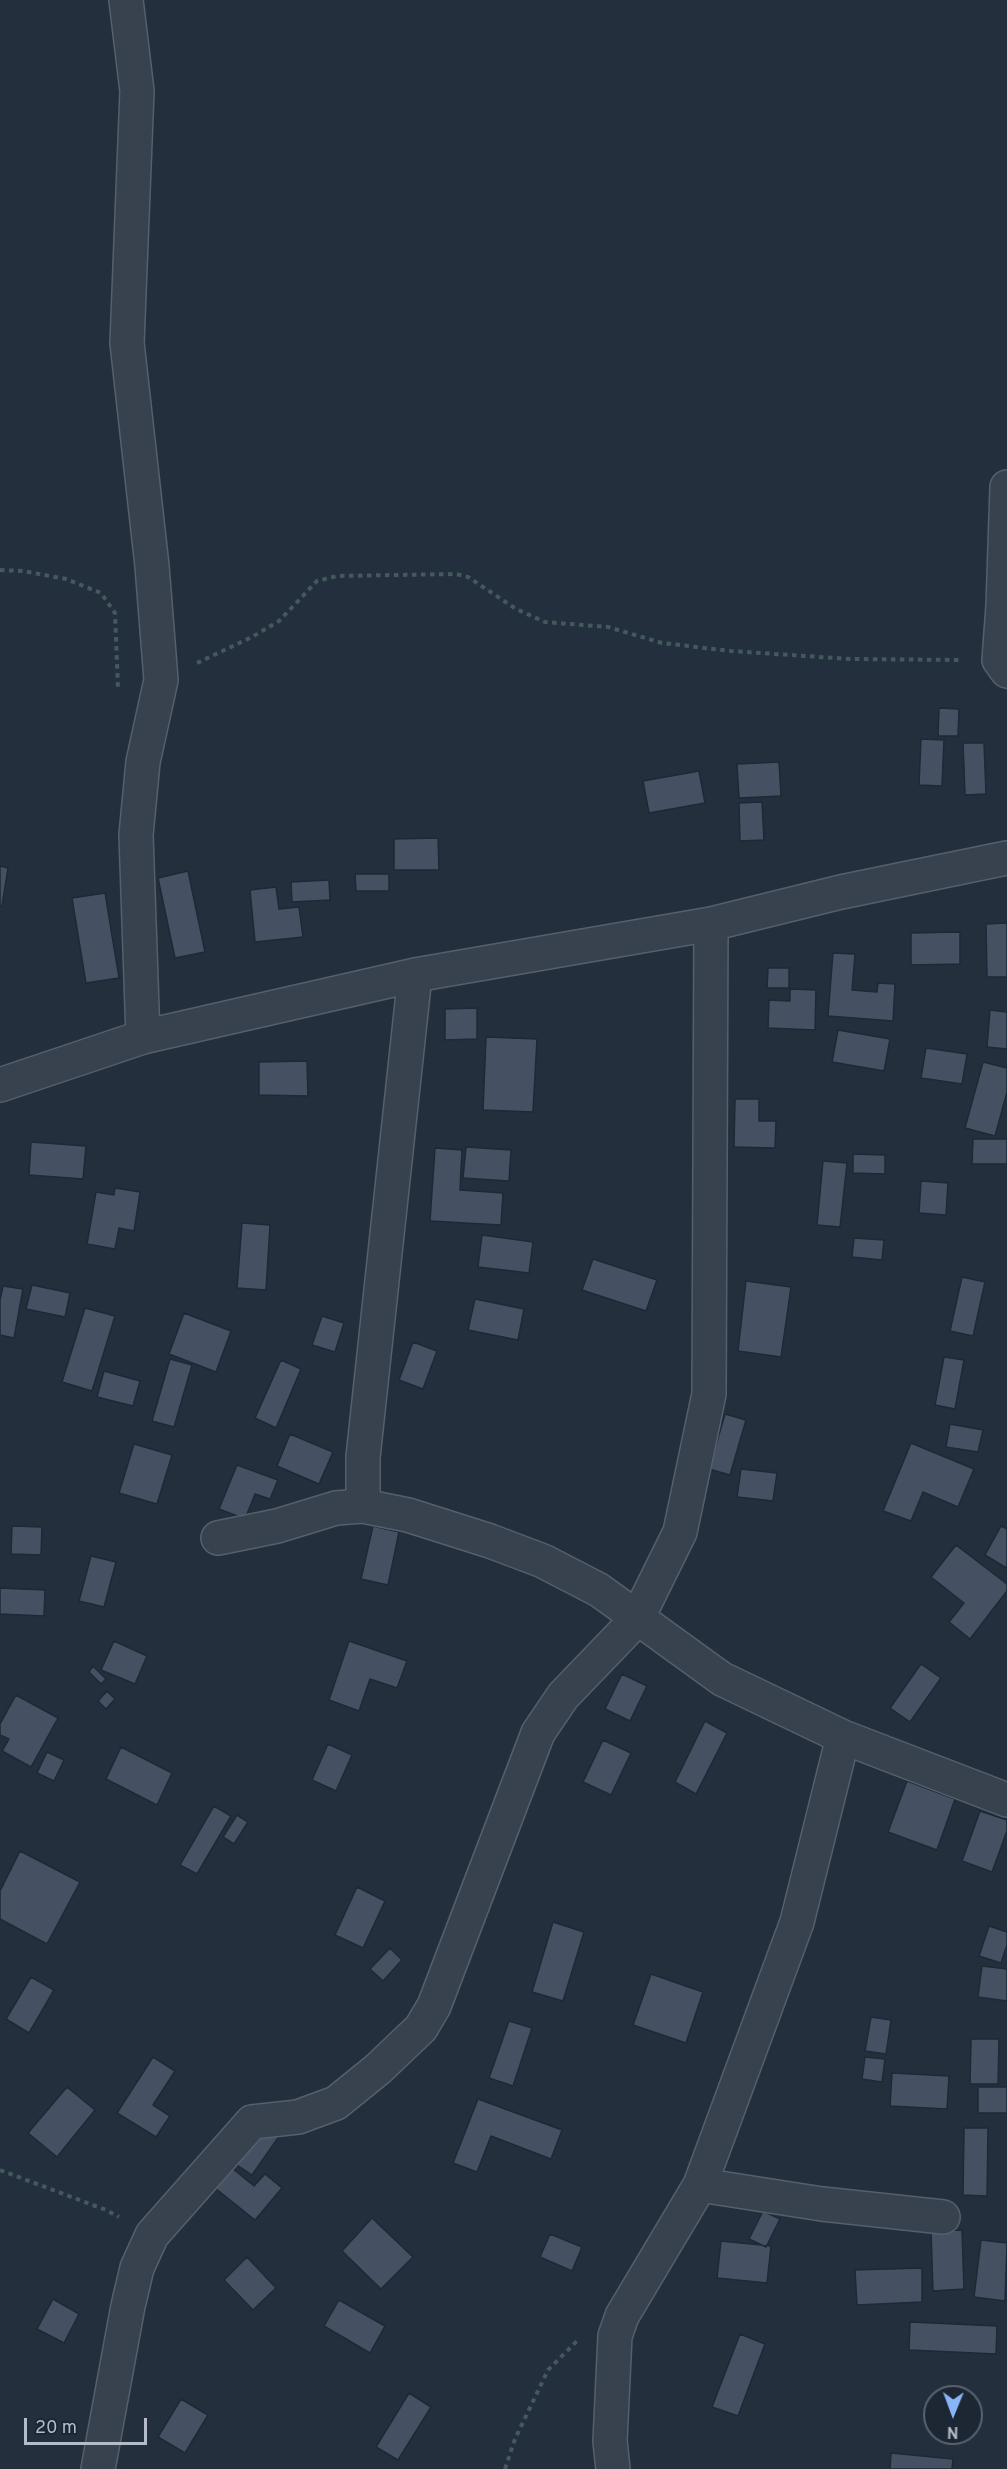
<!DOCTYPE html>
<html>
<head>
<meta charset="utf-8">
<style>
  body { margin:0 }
  #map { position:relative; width:1007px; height:2469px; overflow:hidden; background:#242f3e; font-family:Overpass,sans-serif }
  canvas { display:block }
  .north { position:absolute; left:923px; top:2385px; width:60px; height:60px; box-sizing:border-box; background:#1d2633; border:2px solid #59626f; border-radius:50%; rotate:181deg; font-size:16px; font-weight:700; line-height:24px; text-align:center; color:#b4bcc9 }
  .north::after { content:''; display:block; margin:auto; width:21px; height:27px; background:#8ab4f8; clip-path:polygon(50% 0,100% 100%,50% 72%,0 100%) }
  .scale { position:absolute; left:24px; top:2418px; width:123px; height:27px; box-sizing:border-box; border:3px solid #b4bcc9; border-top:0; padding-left:8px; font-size:18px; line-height:21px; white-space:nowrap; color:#b4bcc9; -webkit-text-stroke:4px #1d2633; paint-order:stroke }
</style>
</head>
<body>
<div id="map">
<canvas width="1007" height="2469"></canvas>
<div class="north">N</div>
<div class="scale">20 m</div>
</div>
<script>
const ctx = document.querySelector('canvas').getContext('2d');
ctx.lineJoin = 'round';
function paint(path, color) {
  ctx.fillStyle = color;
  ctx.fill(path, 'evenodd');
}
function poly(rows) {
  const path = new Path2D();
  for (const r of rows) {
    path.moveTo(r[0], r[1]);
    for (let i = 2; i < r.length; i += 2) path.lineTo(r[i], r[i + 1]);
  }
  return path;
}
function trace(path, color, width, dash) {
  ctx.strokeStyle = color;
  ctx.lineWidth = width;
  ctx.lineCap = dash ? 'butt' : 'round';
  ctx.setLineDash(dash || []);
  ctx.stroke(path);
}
const building = poly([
  [939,708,959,709,958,736,938,736,939,708],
  [921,739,944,740,942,786,919,785,921,739],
  [963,743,984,743,986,794,965,795,963,743],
  [779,762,781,796,739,798,737,764,779,762],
  [699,771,705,803,649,813,643,781,699,771],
  [762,802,764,840,740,841,739,803,762,802],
  [438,838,439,870,394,870,394,839,438,838],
  [0,866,8,868,2,906,0,906,0,866],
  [188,871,205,952,175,958,158,878,188,871],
  [355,874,389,874,389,891,356,891,355,874],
  [329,880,330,900,292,902,291,882,329,880],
  [276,887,279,909,299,907,303,937,255,942,250,890,276,887],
  [105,893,119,978,86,983,72,898,105,893],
  [1007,923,1007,977,987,977,986,924,1007,923],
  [960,932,960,964,911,965,911,933,960,932],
  [833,953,855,954,852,990,877,992,878,983,895,984,893,1021,828,1016,833,953],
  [768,968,789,968,789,988,767,988,768,968],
  [790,989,816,990,815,1030,768,1028,769,1000,790,1001,790,989],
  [477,1008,477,1039,445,1040,445,1009,477,1008],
  [990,1010,1007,1012,1007,1049,987,1047,990,1010],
  [838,1030,890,1039,884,1071,832,1062,838,1030],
  [486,1037,537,1039,533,1112,483,1110,486,1037],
  [926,1048,967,1054,962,1084,921,1078,926,1048],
  [307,1061,308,1096,259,1095,259,1062,307,1061],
  [983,1062,1007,1068,1007,1092,995,1136,965,1128,983,1062],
  [735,1099,759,1099,759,1121,776,1121,775,1148,734,1147,735,1099],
  [973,1139,1007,1139,1007,1164,972,1164,973,1139],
  [31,1142,86,1146,83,1179,29,1175,31,1142],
  [466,1147,511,1150,509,1181,463,1178,466,1147],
  [435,1148,462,1150,460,1190,503,1193,501,1225,430,1221,435,1148],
  [853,1154,885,1155,885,1174,853,1173,853,1154],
  [823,1161,847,1163,840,1227,817,1225,823,1161],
  [921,1181,948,1183,946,1215,919,1213,921,1181],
  [115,1188,140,1192,134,1231,119,1228,115,1249,87,1244,96,1192,114,1195,115,1188],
  [242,1223,270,1225,266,1290,237,1288,242,1223],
  [482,1235,533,1242,529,1273,478,1267,482,1235],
  [854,1238,884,1240,882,1260,852,1257,854,1238],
  [593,1259,657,1280,646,1311,582,1290,593,1259],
  [962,1277,985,1282,973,1336,950,1331,962,1277],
  [746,1281,791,1287,781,1357,738,1351,746,1281],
  [32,1285,70,1293,65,1317,26,1309,32,1285],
  [3,1286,23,1289,14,1338,0,1335,0,1300,3,1286],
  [475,1299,524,1309,518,1340,468,1330,475,1299],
  [85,1308,115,1316,92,1391,62,1382,85,1308],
  [184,1313,231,1331,216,1372,169,1354,184,1313],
  [322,1316,344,1323,335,1352,312,1345,322,1316],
  [413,1342,437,1351,423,1389,399,1380,413,1342],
  [944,1357,964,1360,955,1409,935,1405,944,1357],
  [170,1359,192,1365,174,1427,152,1421,170,1359],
  [281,1360,301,1369,276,1428,255,1418,281,1360],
  [104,1371,140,1381,133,1406,97,1397,104,1371],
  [725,1414,746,1420,730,1475,709,1469,725,1414],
  [950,1424,983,1430,978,1452,946,1447,950,1424],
  [290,1434,333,1452,319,1484,277,1466,290,1434],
  [911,1443,974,1469,958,1507,923,1492,911,1521,883,1511,911,1443],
  [134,1444,172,1455,157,1504,119,1493,134,1444],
  [237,1465,278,1480,270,1499,255,1494,245,1519,219,1509,237,1465],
  [741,1469,777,1473,773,1501,737,1497,741,1469],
  [12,1526,42,1527,41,1555,11,1554,12,1526],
  [373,1526,399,1532,388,1585,361,1579,373,1526],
  [1001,1526,1007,1529,1007,1568,985,1555,1001,1526],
  [956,1545,1007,1584,1007,1591,970,1639,949,1622,964,1603,931,1577,956,1545],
  [91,1556,116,1562,104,1607,79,1601,91,1556],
  [0,1588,45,1590,44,1616,0,1614,0,1588],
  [114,1641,147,1656,135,1684,101,1670,114,1641],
  [349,1641,407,1661,397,1688,370,1679,359,1711,329,1700,349,1641],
  [921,1664,941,1678,910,1722,890,1708,921,1664],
  [93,1666,106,1679,101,1684,89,1672,93,1666],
  [622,1674,647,1686,630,1721,605,1709,622,1674],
  [107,1691,115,1699,106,1709,98,1701,107,1691],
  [16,1695,58,1718,31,1767,2,1751,9,1739,0,1735,0,1724,16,1695],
  [705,1721,727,1733,696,1794,675,1782,705,1721],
  [603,1740,631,1753,611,1795,583,1782,603,1740],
  [328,1744,352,1755,336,1791,312,1780,328,1744],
  [121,1747,172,1773,157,1805,106,1779,121,1747],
  [47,1752,64,1760,54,1781,37,1773,47,1752],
  [907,1781,955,1799,937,1850,888,1832,907,1781],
  [214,1806,231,1816,197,1874,180,1865,214,1806],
  [980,1811,1007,1820,1007,1831,992,1872,962,1861,980,1811],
  [237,1815,248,1822,234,1844,223,1837,237,1815],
  [20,1851,80,1882,47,1944,0,1919,0,1891,20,1851],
  [357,1887,385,1901,363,1948,335,1935,357,1887],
  [553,1922,584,1932,563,2001,532,1992,553,1922],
  [989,1926,1007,1932,1007,1945,1001,1963,979,1956,989,1926],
  [390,1948,402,1960,383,1981,370,1969,390,1948],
  [982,1966,1007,1969,1007,2001,978,1997,982,1966],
  [651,1974,703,1992,686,2043,633,2025,651,1974],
  [31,1977,54,1990,29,2033,6,2019,31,1977],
  [871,2017,891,2020,886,2054,865,2051,871,2017],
  [509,2021,532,2028,513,2086,489,2078,509,2021],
  [971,2039,999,2039,998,2084,970,2084,971,2039],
  [153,2057,175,2071,153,2105,170,2116,156,2137,117,2113,153,2057],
  [865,2057,885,2059,882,2082,862,2079,865,2057],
  [892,2073,949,2076,947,2109,890,2106,892,2073],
  [67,2087,95,2110,57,2157,28,2133,67,2087],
  [978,2087,1007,2087,1007,2113,978,2113,978,2087],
  [478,2099,562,2130,551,2159,491,2136,477,2172,453,2163,478,2099],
  [261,2123,280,2135,252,2175,234,2163,261,2123],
  [964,2128,988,2128,987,2196,963,2195,964,2128],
  [232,2168,254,2186,265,2174,282,2188,255,2220,215,2188,232,2168],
  [763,2211,780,2219,766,2247,749,2239,763,2211],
  [372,2218,413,2257,381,2289,342,2251,372,2218],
  [962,2230,964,2289,933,2291,931,2231,962,2230],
  [550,2234,582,2247,572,2271,540,2257,550,2234],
  [981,2240,1007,2243,1005,2301,974,2297,981,2240],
  [721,2241,771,2246,767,2283,717,2278,721,2241],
  [247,2257,276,2288,253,2310,224,2280,247,2257],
  [922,2268,922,2302,857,2305,855,2270,922,2268],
  [53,2299,79,2314,64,2343,37,2329,53,2299],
  [339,2300,385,2326,370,2353,324,2326,339,2300],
  [910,2322,997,2326,996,2354,909,2350,910,2322],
  [740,2334,765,2344,738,2416,712,2407,740,2334],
  [409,2393,431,2407,398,2460,376,2447,409,2393],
  [181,2399,208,2415,185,2453,158,2437,181,2399],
  [891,2453,953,2459,952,2469,890,2469,891,2453]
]);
const path = poly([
  [0,570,23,571,66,579,101,593,115,613,118,688],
  [197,663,252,637,279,621,317,581,337,576,456,574,468,577,516,609,545,622,608,627,662,643,731,651,850,659,962,660],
  [0,2170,106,2210,119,2217],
  [505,2469,515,2439,548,2370,577,2341]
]);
const street = poly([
  [126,0,137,91,127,343,152,566,161,680,143,762,136,835,143,1037],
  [1007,487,1003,606,999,660,1007,671],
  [0,1085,143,1037,415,975,711,924,841,892,1007,858],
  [363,1506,363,1457,415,975],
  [218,1538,277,1526,336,1508,363,1506,408,1515,490,1541,543,1561,599,1590,722,1679,843,1737,1007,1800],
  [700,2185,822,2204,943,2217],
  [98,2469,128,2306,137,2268,152,2235,252,2122,298,2117,336,2103,378,2069,421,2028,434,2006,538,1733,563,1696,637,1619,680,1532,709,1394,711,924],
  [613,2469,610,2441,615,2336,622,2316,700,2185,797,1922,843,1737]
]);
paint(building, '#455162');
trace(building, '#1f2835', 1.5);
trace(street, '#565f6c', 36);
trace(path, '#44595c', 4, [4.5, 4.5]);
trace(street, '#38414e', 33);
</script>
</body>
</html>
